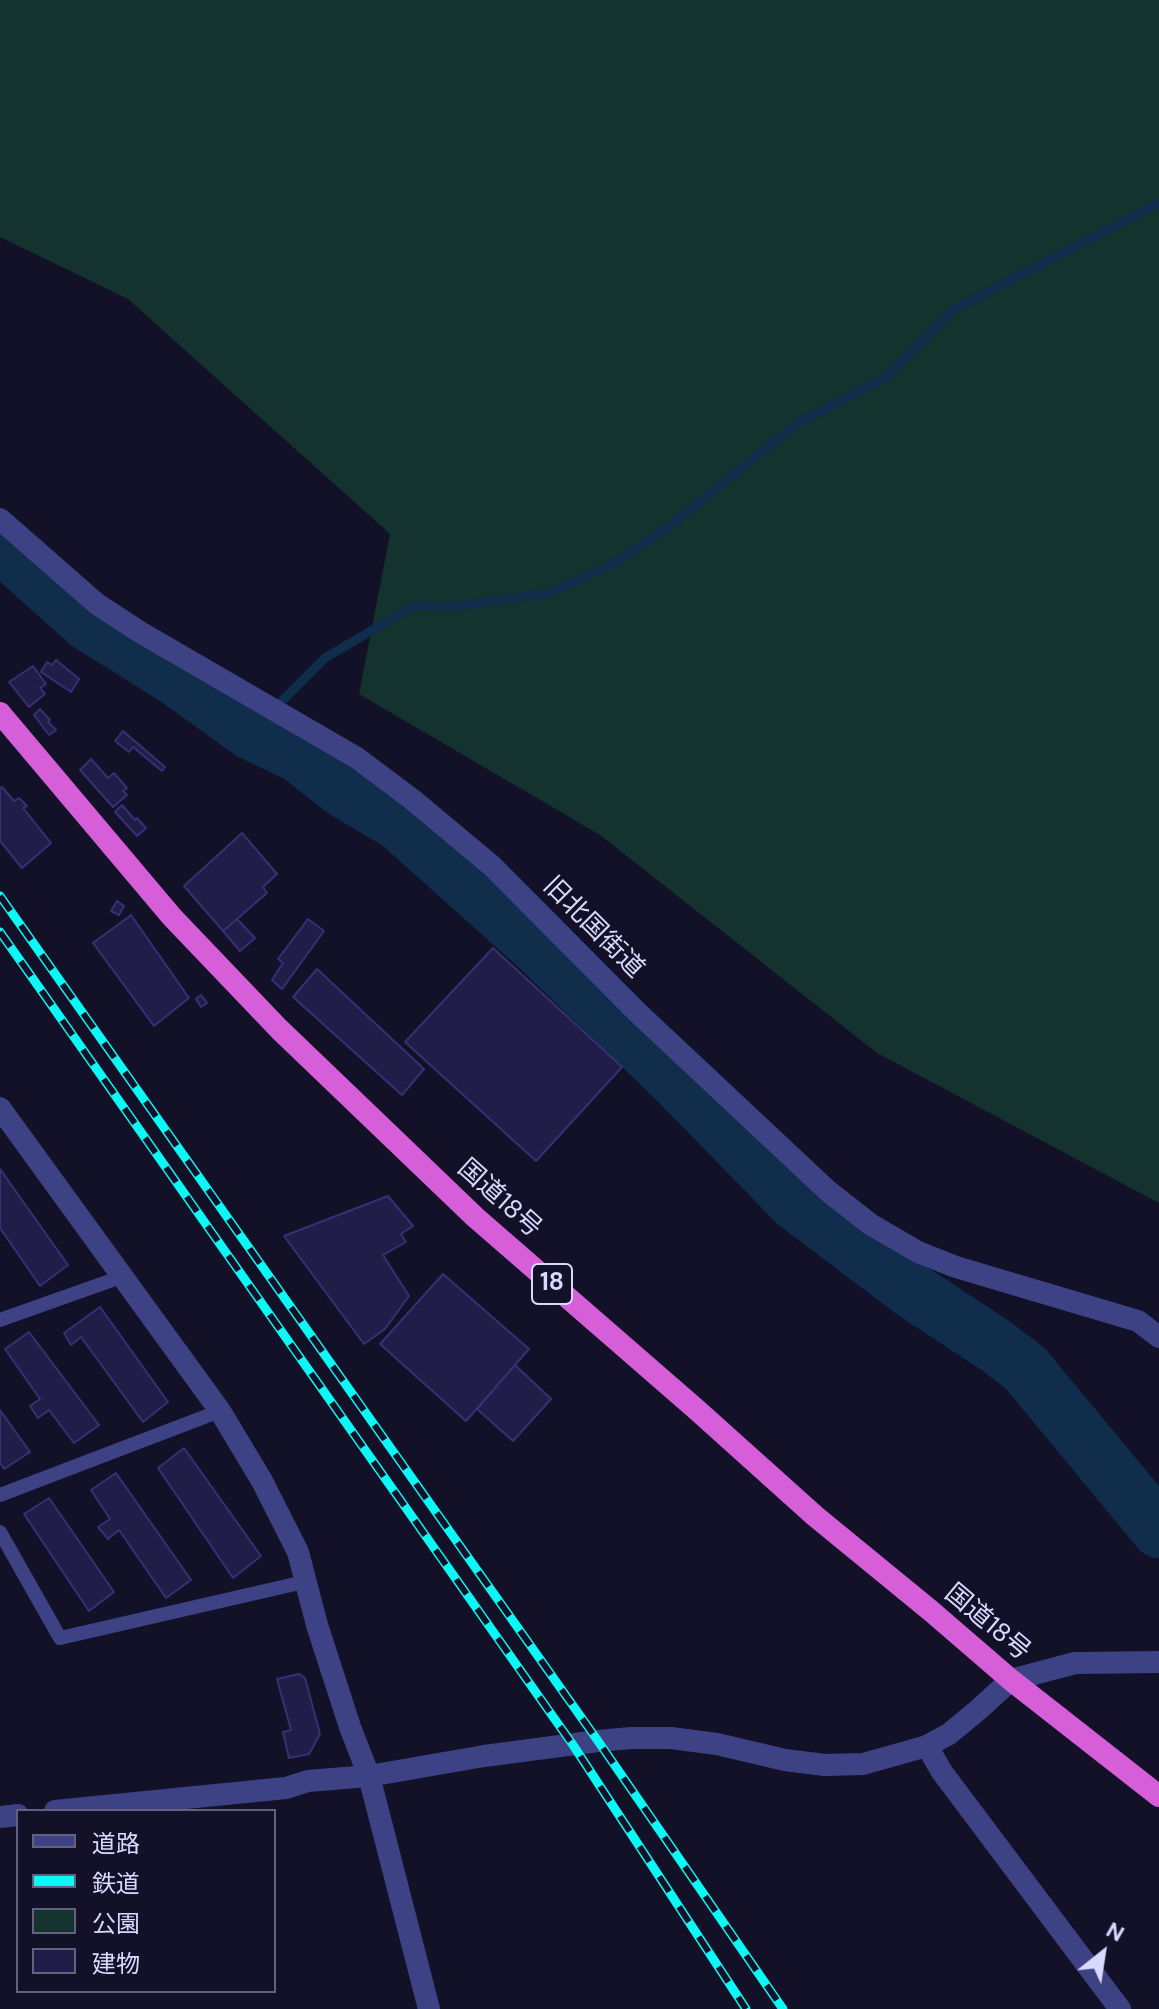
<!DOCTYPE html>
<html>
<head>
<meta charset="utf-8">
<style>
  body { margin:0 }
  #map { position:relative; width:1159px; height:2009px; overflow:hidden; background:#121128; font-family:"DM Sans","Noto Sans JP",sans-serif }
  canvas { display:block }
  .legend { position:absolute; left:16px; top:1809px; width:260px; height:184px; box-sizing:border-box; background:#121128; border:2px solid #62617e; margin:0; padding:10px 14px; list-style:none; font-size:24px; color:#d9d9fe }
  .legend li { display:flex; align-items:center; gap:16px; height:40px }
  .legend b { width:40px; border:2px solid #62617e }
  .north { position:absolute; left:1063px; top:1913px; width:80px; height:80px; -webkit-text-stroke:6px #121128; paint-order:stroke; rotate:30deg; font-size:22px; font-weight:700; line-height:32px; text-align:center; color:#d9d9fe }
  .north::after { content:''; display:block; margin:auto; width:28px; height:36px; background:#d9d9fe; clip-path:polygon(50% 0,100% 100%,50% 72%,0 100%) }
</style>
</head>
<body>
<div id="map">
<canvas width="1159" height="2009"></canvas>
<ul class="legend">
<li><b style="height:10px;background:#3d4285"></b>道路</li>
<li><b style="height:10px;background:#0bf8f6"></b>鉄道</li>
<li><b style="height:22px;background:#14322e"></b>公園</li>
<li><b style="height:22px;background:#211d48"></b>建物</li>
</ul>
<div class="north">N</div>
</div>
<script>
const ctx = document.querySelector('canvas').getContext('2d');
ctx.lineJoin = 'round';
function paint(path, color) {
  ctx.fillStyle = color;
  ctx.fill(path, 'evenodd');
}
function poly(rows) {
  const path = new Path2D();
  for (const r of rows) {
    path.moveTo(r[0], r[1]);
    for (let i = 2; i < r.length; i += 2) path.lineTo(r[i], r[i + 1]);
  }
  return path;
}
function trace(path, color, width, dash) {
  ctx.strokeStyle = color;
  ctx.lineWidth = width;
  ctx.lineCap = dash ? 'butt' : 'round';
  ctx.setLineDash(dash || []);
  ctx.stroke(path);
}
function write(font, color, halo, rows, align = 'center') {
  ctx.font = font + ' "DM Sans","Noto Sans JP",sans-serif';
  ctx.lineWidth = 6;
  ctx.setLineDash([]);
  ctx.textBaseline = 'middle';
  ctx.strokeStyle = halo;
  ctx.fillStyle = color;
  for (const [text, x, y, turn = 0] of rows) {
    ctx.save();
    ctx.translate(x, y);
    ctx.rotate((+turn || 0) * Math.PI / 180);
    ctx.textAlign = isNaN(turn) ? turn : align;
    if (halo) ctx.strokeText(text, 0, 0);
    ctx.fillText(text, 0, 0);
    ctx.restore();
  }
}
const green = poly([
  [0,0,1159,0,1159,1203,877,1053,600,835,359,694,390,534,128,299,0,237]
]);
const stream = poly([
  [251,732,325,658,415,605,449,607,550,593,620,560,672,524,798,423,886,377,955,309,1159,203]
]);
const river = poly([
  [0,544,88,623,176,678,251,732,299,755,345,791,398,822,541,950,674,1078,797,1204,911,1290,996,1346,1025,1368,1159,1530]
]);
const building = poly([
  [56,660,79,679,71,692,41,672,47,662,52,665,56,660],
  [33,666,46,684,40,688,45,694,29,707,9,682,33,666],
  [40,709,50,720,48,722,56,730,49,735,34,715,40,709],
  [123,731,165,767,162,771,133,747,129,752,115,741,123,731],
  [91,759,108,778,114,773,127,788,123,791,127,795,113,807,80,770,91,759],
  [2,787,14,801,19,798,27,806,23,808,51,843,22,868,0,841,0,789,2,787],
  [122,805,135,820,137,818,146,828,137,836,115,812,122,805],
  [242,833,277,874,263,887,267,893,223,931,184,886,242,833],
  [117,901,124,906,119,915,111,911,117,901],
  [131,915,189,998,154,1026,93,943,131,915],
  [237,919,255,938,240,951,223,931,237,919],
  [308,919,324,931,282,989,272,980,283,963,278,959,308,919],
  [493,948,622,1067,536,1161,405,1042,493,948],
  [317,969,424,1069,402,1095,293,997,317,969],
  [201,995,207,1003,201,1007,196,999,201,995],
  [0,1169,68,1265,40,1286,0,1228,0,1169],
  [388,1196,413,1226,401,1234,406,1242,383,1255,409,1296,385,1329,364,1344,284,1236,388,1196],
  [443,1274,529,1349,466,1421,380,1344,443,1274],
  [100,1307,168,1402,143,1422,81,1337,71,1345,64,1333,100,1307],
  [29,1332,99,1425,74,1443,49,1410,38,1418,30,1406,40,1399,5,1349,29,1332],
  [515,1365,551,1399,513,1441,477,1409,515,1365],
  [0,1410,30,1452,4,1469,0,1463,0,1410],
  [184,1448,261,1556,233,1578,158,1468,184,1448],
  [116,1473,191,1580,166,1598,119,1530,108,1539,98,1527,110,1519,91,1490,116,1473],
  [49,1498,114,1592,89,1611,24,1514,49,1498],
  [299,1674,305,1678,320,1734,309,1754,289,1758,283,1732,291,1730,277,1679,299,1674]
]);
const service = poly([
  [0,1320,121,1277],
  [0,1495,220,1411],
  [0,1532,60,1638,304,1582]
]);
const minor = poly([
  [0,519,97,604,140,632,357,758,413,800,492,866,637,1012,828,1191,870,1224,918,1252,956,1267,1138,1321,1159,1337],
  [1011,1680,1075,1663,1159,1662],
  [927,1746,942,1772,1120,2009],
  [55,1811,286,1788,308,1781,369,1776],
  [0,1817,18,1815]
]);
const tertiary = poly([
  [0,1108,220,1411,262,1481,298,1552,317,1625,350,1727,369,1776,429,2009],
  [369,1776,484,1756,598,1741,631,1738,671,1738,717,1744,785,1760,825,1765,863,1764,927,1746,949,1734,978,1710,1011,1680]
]);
const trunk = poly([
  [0,713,172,917,279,1029,475,1217,697,1410,815,1516,931,1611,1011,1680,1159,1796]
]);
const rail = poly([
  [0,896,598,1741,783,2009],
  [0,932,573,1745,746,2009]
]);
const shields = [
  [552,1284,40]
];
const shieldNames = [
  ["18",552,1284]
];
const streetNames = [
  ["旧北国街道",593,928,45],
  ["国道18号",499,1199,42],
  ["国道18号",987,1623,40]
];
paint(green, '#14322e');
trace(stream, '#102d4c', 9);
trace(river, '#102d4c', 56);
paint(building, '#211d48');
trace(building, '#363074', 2);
trace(service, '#3d4285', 14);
trace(minor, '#3d4285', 22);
trace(tertiary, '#3d4285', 22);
trace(trunk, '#d65ed8', 22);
trace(rail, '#0bf8f6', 9);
trace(rail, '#121128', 6, [18]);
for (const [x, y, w] of shields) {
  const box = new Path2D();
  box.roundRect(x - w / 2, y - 20, w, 40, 6);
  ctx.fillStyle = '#121128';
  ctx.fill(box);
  trace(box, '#d9d9fe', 2);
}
write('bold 24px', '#d9d9fe', null, shieldNames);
write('26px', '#d9d9fe', '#121128', streetNames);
</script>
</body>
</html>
